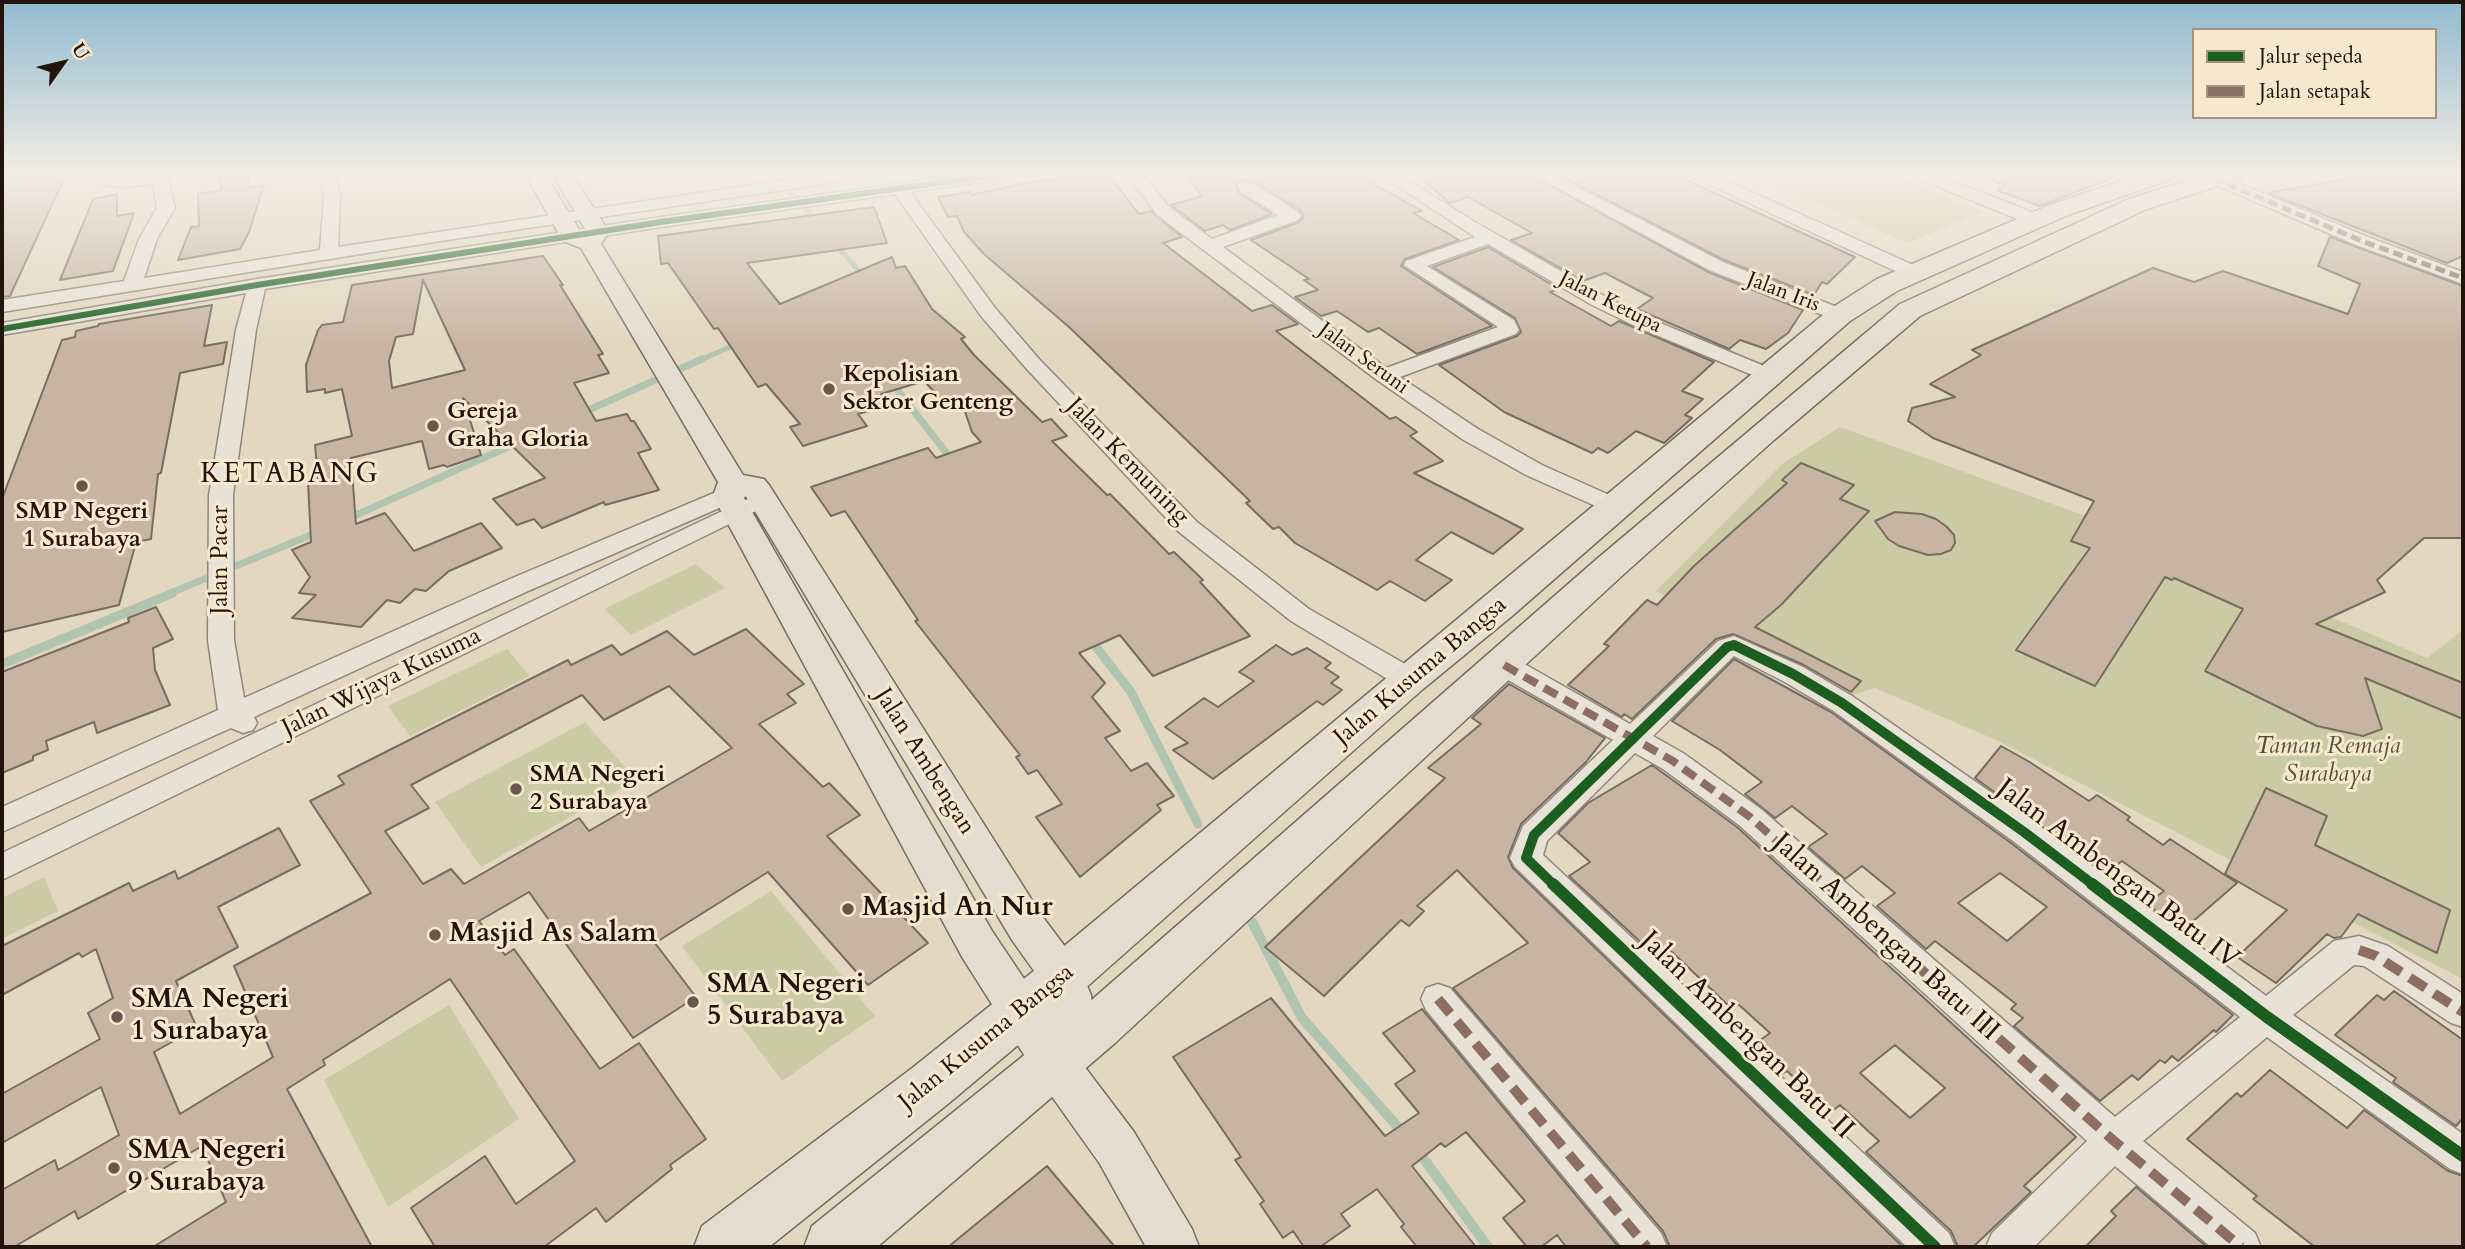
<!DOCTYPE html>
<html>
<head>
<meta charset="utf-8">
<style>
  body { margin:0 }
  #map { position:relative; width:2465px; height:1249px; overflow:hidden; background:#e3d7c0; font-family:Cardo,serif }
  canvas { display:block }
  .frame { position:absolute; inset:0; border:4px solid #23130d; pointer-events:none }
  .legend { position:absolute; left:2192px; top:28px; width:245px; height:91px; box-sizing:border-box; background:#f6e8cd; border:2px solid #a29380; margin:0; padding:9px 12px; list-style:none; font-size:21px; color:#23130d }
  .legend li { display:flex; align-items:center; gap:14px; height:35px }
  .legend b { width:35px; border:2px solid #a29380 }
  .north { position:absolute; left:28px; top:28px; width:70px; height:70px; -webkit-text-stroke:5px #f6e8cd; paint-order:stroke; rotate:56deg; font-size:19px; font-weight:700; line-height:28px; text-align:center; color:#23130d }
  .north::after { content:''; display:block; margin:auto; width:24px; height:32px; background:#23130d; clip-path:polygon(50% 0,100% 100%,50% 72%,0 100%) }
</style>
</head>
<body>
<div id="map">
<canvas width="2465" height="1249"></canvas>
<div class="frame"></div>
<ul class="legend">
<li><b style="height:9px;background:#1b5e20"></b>Jalur sepeda</li>
<li><b style="height:9px;background:#8d6e63"></b>Jalan setapak</li>
</ul>
<div class="north">U</div>
</div>
<script>
const ctx = document.querySelector('canvas').getContext('2d');
ctx.lineJoin = 'round';
function paint(path, color) {
  ctx.fillStyle = color;
  ctx.fill(path, 'evenodd');
}
function poly(rows) {
  const path = new Path2D();
  for (const r of rows) {
    path.moveTo(r[0], r[1]);
    for (let i = 2; i < r.length; i += 2) path.lineTo(r[i], r[i + 1]);
  }
  return path;
}
function trace(path, color, width, dash) {
  ctx.strokeStyle = color;
  ctx.lineWidth = width;
  ctx.lineCap = dash ? 'butt' : 'round';
  ctx.setLineDash(dash || []);
  ctx.stroke(path);
}
function write(font, color, halo, rows, align = 'center') {
  ctx.font = font + ' Cardo,serif';
  ctx.lineWidth = 6;
  ctx.setLineDash([]);
  ctx.textBaseline = 'middle';
  ctx.strokeStyle = halo;
  ctx.fillStyle = color;
  for (const [text, x, y, turn = 0] of rows) {
    ctx.save();
    ctx.translate(x, y);
    ctx.rotate((+turn || 0) * Math.PI / 180);
    ctx.textAlign = isNaN(turn) ? turn : align;
    if (halo) ctx.strokeText(text, 0, 0);
    ctx.fillText(text, 0, 0);
    ctx.restore();
  }
}
const green = poly([
  [1752,174,1893,174,1984,211,1907,243],
  [1840,427,2152,540,2427,658,2463,630,2463,979,1996,740,1875,688,1850,696,1758,649,1656,591,1782,464],
  [696,564,725,588,631,635,604,609],
  [507,649,530,676,410,736,388,706],
  [585,722,636,780,481,867,435,802],
  [44,877,58,911,2,939,2,898],
  [771,891,875,1016,782,1081,682,946],
  [449,1005,519,1119,388,1207,324,1080]
]);
const streamFar3 = poly([
  [773,174,818,223],
  [835,244,859,271,859,281],
  [698,361,739,343]
]);
const streamFar2 = poly([
  [891,382,952,460],
  [582,413,702,359],
  [345,520,519,442],
  [168,594,318,532]
]);
const streamFar1 = poly([
  [1090,639,1131,692,1198,824],
  [2,664,173,593]
]);
const stream = poly([
  [1252,922,1302,1018,1405,1135],
  [1418,1151,1488,1247]
]);
const building = poly([
  [19,174,66,174,10,296,2,297,2,180,19,177,19,174],
  [218,174,246,174,250,188,264,185,249,232,240,249,178,260,191,227,199,226,198,194,222,190,218,174],
  [1095,174,1108,174,1139,214,1151,211,1182,237,1163,243,1252,311,1272,305,1298,324,1276,331,1390,419,1396,417,1417,432,1410,436,1443,461,1414,473,1523,529,1493,554,1451,532,1416,560,1452,580,1425,601,1390,581,1377,590,1295,543,1279,527,1273,529,1246,503,1250,501,1069,327,984,254,964,232,957,216,948,217,938,197,970,192,971,195,1025,183,1095,174],
  [1209,174,1356,174,1422,211,1413,213,1459,240,1405,259,1401,266,1492,326,1417,354,1379,328,1368,332,1337,311,1321,316,1295,297,1318,290,1304,280,1309,279,1251,240,1299,222,1304,216,1300,210,1253,181,1240,180,1236,186,1239,193,1272,214,1230,230,1223,225,1205,231,1171,205,1202,196,1187,177,1209,174],
  [1418,174,1530,174,1708,272,1803,310,1788,333,1766,349,1740,340,1729,349,1637,309,1653,298,1605,273,1583,281,1511,240,1532,233,1468,197,1449,203,1418,174],
  [1557,174,1673,174,1855,257,1827,284,1822,282,1814,295,1724,260,1557,174],
  [1980,174,2122,174,2040,206,1997,190,2006,186,1980,174],
  [2372,174,2463,174,2463,256,2447,263,2268,193,2372,174],
  [117,194,117,216,134,213,113,271,60,280,93,199,117,194],
  [874,207,887,243,747,263,780,304,892,257,896,268,905,266,932,309,965,337,961,339,974,355,1042,422,1051,419,1067,436,1052,441,1107,495,1110,494,1169,554,1174,552,1203,580,1200,582,1250,636,1153,676,1120,635,1079,653,1105,683,1092,697,1120,731,1105,738,1131,771,1147,763,1174,796,1157,805,1161,810,1080,877,1036,817,1062,804,1037,770,1028,774,1016,757,1020,755,915,621,918,620,845,511,831,516,811,487,928,448,936,458,981,442,972,432,960,397,944,402,924,381,881,394,889,405,858,414,867,426,803,446,790,427,800,424,766,384,758,387,718,328,714,329,668,263,661,264,658,236,874,207],
  [2330,237,2463,286,2463,538,2424,538,2377,580,2385,592,2316,624,2463,683,2463,719,2365,678,2382,729,2363,736,2317,726,2205,671,2243,609,2174,578,2172,580,2165,577,2095,686,2016,650,2090,548,2071,541,2094,501,1933,438,1908,421,1912,408,1955,397,1930,384,1981,355,1972,350,2153,268,2194,282,2223,271,2348,314,2360,284,2318,266,2330,237],
  [1488,247,1559,289,1550,292,1611,326,1619,321,1714,362,1682,391,1703,399,1685,415,1692,418,1664,443,1636,431,1608,453,1598,448,1592,453,1504,412,1439,365,1517,336,1521,332,1515,318,1433,267,1488,247],
  [543,256,563,285,560,285,603,354,598,355,609,373,574,383,596,421,627,414,631,421,634,421,651,449,638,453,659,490,605,505,604,502,542,528,534,519,517,525,493,499,545,478,463,398,481,455,447,467,444,465,429,469,422,441,351,458,356,524,385,513,414,551,481,523,502,548,449,571,426,591,415,589,400,603,387,600,361,627,292,618,316,595,299,593,310,577,292,550,311,542,308,482,318,479,315,445,352,436,342,389,325,393,325,389,307,392,306,365,318,330,322,325,343,322,352,285,543,256],
  [423,280,465,370,392,388,389,361,396,337,413,334,423,280],
  [212,305,204,346,227,342,223,364,180,373,161,473,158,474,151,539,136,542,119,605,2,632,2,499,62,340,75,337,76,331,98,326,99,324,212,305],
  [1801,463,1854,485,1840,499,1869,511,1781,605,1755,627,1861,681,1851,692,1804,665,1733,634,1716,639,1632,719,1624,714,1622,717,1568,685,1609,646,1604,644,1647,600,1657,605,1694,566,1787,483,1782,480,1801,463],
  [1895,512,1922,514,1936,519,1947,527,1954,535,1955,543,1951,550,1941,554,1928,555,1899,546,1888,539,1875,521,1895,512],
  [156,607,173,639,153,648,155,670,170,705,97,733,94,722,46,741,48,750,33,756,33,760,2,773,2,672,129,622,128,618,156,607],
  [746,629,804,684,787,694,796,703,759,724,823,787,829,783,860,815,827,836,928,943,868,985,768,872,655,943,696,997,633,1038,529,892,479,921,505,955,514,949,600,1069,639,1043,706,1139,670,1165,672,1169,606,1222,596,1208,544,1247,435,1247,411,1208,485,1156,516,1204,575,1161,450,979,323,1060,325,1065,287,1089,372,1247,153,1247,226,1202,202,1146,78,1219,75,1211,14,1247,2,1247,2,1190,55,1160,58,1170,119,1135,101,1087,2,1143,2,1094,100,1039,88,1013,113,998,96,949,82,957,79,953,2,995,2,946,129,883,133,891,175,871,178,879,279,828,300,865,218,907,238,947,176,981,197,1028,154,1052,180,1114,273,1057,234,966,371,893,310,801,344,784,338,776,568,660,571,665,612,645,621,655,667,631,694,655,746,629],
  [669,686,732,748,589,831,579,818,464,884,451,869,423,884,385,831,429,808,411,785,582,695,604,720,669,686],
  [1276,645,1292,655,1307,648,1331,663,1325,668,1339,677,1331,683,1342,690,1323,705,1317,701,1213,779,1173,750,1188,743,1165,727,1204,698,1218,707,1254,681,1239,672,1276,645],
  [1734,659,1831,712,2011,843,2233,1015,2216,1032,2214,1030,2178,1061,2172,1056,2165,1063,2160,1060,2138,1080,2132,1075,2100,1101,2014,1026,2023,1018,2011,1009,2016,1004,1935,941,1926,949,1877,906,1895,893,1862,866,1845,879,1808,847,1827,834,1792,806,1775,818,1745,794,1762,782,1720,750,1672,721,1734,659],
  [2000,873,2047,907,2007,941,1958,903,2000,873],
  [1509,684,1605,738,1586,762,1521,824,1508,857,1513,868,1903,1247,1670,1247,1663,1231,1453,988,1528,943,1457,870,1417,906,1424,911,1409,926,1401,920,1324,996,1265,947,1445,778,1428,768,1481,724,1472,718,1509,684],
  [2001,746,2028,761,2089,801,2097,795,2130,817,2127,820,2163,845,2170,839,2237,883,2183,930,2147,904,2164,891,2122,861,2106,873,1975,778,2001,746],
  [1652,765,1737,827,2076,1137,2024,1186,2031,1192,1973,1247,1958,1247,1951,1231,1866,1152,1879,1141,1840,1105,1831,1112,1787,1071,1782,1074,1757,1050,1759,1048,1755,1044,1770,1033,1738,1004,1732,1009,1670,950,1658,958,1569,876,1590,862,1558,833,1588,803,1652,765],
  [1895,1045,1945,1088,1910,1118,1860,1073,1895,1045],
  [2266,788,2327,816,2315,845,2450,910,2437,953,2358,914,2341,937,2334,938,2327,934,2276,983,2237,957,2287,910,2225,874,2266,788],
  [2394,991,2463,1040,2463,1118,2456,1126,2393,1082,2396,1078,2335,1035,2377,995,2384,1000,2394,991],
  [1271,998,1385,1136,1419,1113,1395,1084,1415,1071,1383,1033,1422,1009,1617,1245,1613,1247,1566,1247,1557,1235,1541,1247,1527,1247,1503,1218,1525,1201,1466,1132,1445,1147,1441,1143,1412,1166,1476,1247,1417,1247,1401,1227,1404,1224,1377,1189,1341,1214,1350,1226,1320,1247,1304,1247,1293,1231,1283,1238,1260,1204,1264,1201,1235,1160,1241,1157,1173,1057,1271,998],
  [2270,1070,2347,1128,2364,1110,2448,1171,2463,1176,2463,1247,2315,1247,2253,1199,2257,1196,2187,1139,2237,1093,2241,1097,2270,1070],
  [1047,1166,1115,1247,948,1247,1047,1166],
  [2136,1187,2207,1247,2085,1247,2116,1216,2111,1211,2136,1187]
]);
const minor = poly([
  [85,174,123,177,167,174,175,208,157,239,144,278,320,250,324,197,320,174,336,174,340,197,338,247,826,174,865,174,857,179,447,240,2,312,2,300,124,281,139,239,157,208,153,184,123,187,102,185,85,174],
  [969,174,1009,174,1001,179,910,192,995,308,1039,359,1197,522,1309,609,1419,672,1423,679,1419,686,1409,689,1399,686,1291,621,1179,532,1025,367,981,316,895,194,661,227,265,289,256,330,233,495,234,640,244,698,510,579,740,482,756,482,760,487,756,492,528,591,254,717,257,723,253,730,243,733,231,728,2,832,2,807,218,710,208,640,209,495,236,330,246,293,2,335,2,323,257,279,661,217,969,174],
  [1127,174,1143,174,1169,207,1212,239,1278,215,1240,191,1238,187,1240,183,1252,183,1298,212,1301,216,1298,220,1223,247,1386,368,1498,327,1404,265,1406,261,1475,237,1379,174,1398,174,1475,222,1606,297,1653,320,1776,371,1779,375,1776,379,1769,381,1762,379,1639,328,1592,305,1488,244,1427,266,1514,320,1519,330,1516,334,1400,377,1478,429,1542,465,1625,502,1629,507,1625,512,1609,512,1526,475,1462,439,1377,380,1157,215,1127,174],
  [1532,174,1552,174,1723,262,1847,311,1850,315,1840,321,1833,319,1709,270,1532,174],
  [1691,174,1712,174,1922,269,1924,273,1915,279,1908,277,1693,177,1691,174],
  [1912,174,1934,174,2042,216,2045,220,2042,224,2030,224,1914,177,1912,174],
  [2207,175,2219,175,2368,237,2463,272,2463,284,2356,245,2207,181,2205,178,2207,175],
  [756,495,764,497,768,502,764,507,2,880,2,853,756,495],
  [1734,636,1803,667,1852,696,2035,823,2266,996,2334,941,2359,936,2388,946,2463,994,2463,1027,2451,1023,2364,966,2354,965,2293,1015,2463,1134,2463,1174,2450,1169,2267,1037,2143,1141,2255,1233,2261,1247,2211,1247,2115,1166,2034,1247,1986,1247,1992,1233,2087,1141,1739,825,1663,769,1635,753,1547,841,1543,855,1949,1233,1955,1247,1907,1247,1515,867,1510,858,1523,826,1613,740,1494,672,1490,665,1494,658,1504,656,1514,658,1630,724,1718,641,1734,636],
  [1734,656,1783,681,1832,710,2013,841,2240,1017,2115,1117,1761,809,1683,753,1653,736,1734,656],
  [1438,984,1450,988,1661,1233,1667,1247,1622,1247,1426,1010,1421,999,1426,988,1438,984]
]);
const major = poly([
  [525,174,545,174,580,231,585,234,587,232,552,174,572,174,609,232,601,244,743,475,764,479,769,485,1042,916,1078,964,1091,995,1093,1017,1078,1058,1134,1132,1192,1229,1199,1247,1146,1247,1100,1164,1038,1077,962,957,713,496,718,482,581,248,563,241,525,174],
  [744,493,1012,940,1044,985,1049,1016,992,931,743,496,744,493]
]);
const highway = poly([
  [2141,174,2175,174,2172,179,2068,215,1897,291,1850,321,1512,616,1423,689,1081,992,949,1103,769,1247,694,1247,702,1226,911,1069,1045,962,1830,309,1877,279,2050,205,2141,174],
  [2207,174,2242,174,2239,179,2147,209,1920,316,1774,440,1624,574,1115,1043,877,1247,804,1247,812,1226,1079,1011,1598,558,1900,304,2129,199,2207,174]
]);
const quietFar2 = poly([
  [2213,178,2362,241,2463,278]
]);
const quietFar1 = poly([
  [1504,665,1673,761,1750,817,1827,886]
]);
const quiet = poly([
  [1825,884,2114,1141,2241,1247],
  [2359,950,2376,956,2463,1012],
  [1438,999,1647,1247]
]);
const cyclewayFar2 = poly([
  [2,329,257,285,661,222,1001,174]
]);
const cyclewayFar1 = poly([
  [1555,886,1526,858,1534,835,1727,647,1734,645,1793,674,1842,703,2024,832,2095,886]
]);
const cycleway = poly([
  [1553,884,1935,1247],
  [2092,884,2267,1017,2463,1156]
]);
const markers = [
  [829,389,7,"#66584c"],
  [433,426,7,"#66584c"],
  [82,486,7,"#66584c"],
  [516,789,7,"#66584c"],
  [848,909,7,"#66584c"],
  [435,935,7,"#66584c"],
  [693,1002,7,"#66584c"],
  [117,1017,7,"#66584c"],
  [114,1168,7,"#66584c"]
];
const farStreetnames = [
  ["Jalan Iris",1783,293,21],
  ["Jalan Ketupa",1610,303,27],
  ["Jalan Seruni",1363,359,36]
];
const poiNames = [
  ["Kepolisian",843,375],
  ["Sektor Genteng",843,403],
  ["Gereja",447,412],
  ["Graha Gloria",447,440],
  ["SMP Negeri",82,512,"center"],
  ["1 Surabaya",82,540,"center"],
  ["SMA Negeri",530,775],
  ["2 Surabaya",530,803]
];
const streetNames = [
  ["Jalan Kemuning",1127,462,46],
  ["Jalan Pacar",221,560,-90],
  ["Jalan Kusuma Bangsa",1421,672,-40],
  ["Jalan Wijaya Kusuma",382,683,-26],
  ["Jalan Ambengan",924,762,58],
  ["Jalan Kusuma Bangsa",987,1038,-39]
];
const parkNames = [
  ["Taman Remaja",2328,747],
  ["Surabaya",2328,775]
];
const quarterNames = [
  ["KETABANG",290,476]
];
const nearStreetnames = [
  ["Jalan Ambengan Batu IV",2117,875,37],
  ["Jalan Ambengan Batu III",1885,938,42],
  ["Jalan Ambengan Batu II",1746,1036,44]
];
const nearPoinames = [
  ["Masjid An Nur",862,909],
  ["Masjid As Salam",449,935],
  ["SMA Negeri",707,986],
  ["5 Surabaya",707,1018],
  ["SMA Negeri",131,1001],
  ["1 Surabaya",131,1033],
  ["SMA Negeri",128,1152],
  ["9 Surabaya",128,1184]
];
paint(green, '#cacba5');
trace(streamFar3, '#b1c4af', 5);
trace(streamFar2, '#b1c4af', 7);
trace(streamFar1, '#b1c4af', 9);
trace(stream, '#b1c4af', 10);
paint(building, '#c8b4a3');
trace(building, '#766d61', 2);
trace(minor, '#90877a', 3);
trace(major, '#766d61', 3);
trace(highway, '#766d61', 3);
paint(minor, '#e8e2d6');
paint(major, '#e4ddcf');
paint(highway, '#e4ddcf');
trace(quietFar2, '#8d6e63', 5, [10, 5]);
trace(quietFar1, '#8d6e63', 8, [15, 8]);
trace(quiet, '#8d6e63', 10, [19, 10]);
trace(cyclewayFar2, '#1b5e20', 6);
trace(cyclewayFar1, '#1b5e20', 10);
trace(cycleway, '#1b5e20', 12);
const sky = ctx.createLinearGradient(0, 0, 0, 348);
sky.addColorStop(0, '#92bad1');
sky.addColorStop(0.5, '#f2ede3');
sky.addColorStop(1, '#f2ede300');
ctx.fillStyle = sky;
ctx.fillRect(0, 0, 2465, 348);
for (const [x, y, r, color] of markers) {
  const dot = new Path2D();
  dot.arc(x, y, r, 0, 2 * Math.PI);
  ctx.fillStyle = color;
  ctx.fill(dot);
  trace(dot, '#f6e8cd', 2.5);
}
write('21px', '#23130d', '#f6e8cd', farStreetnames);
write('bold 24px', '#23130d', '#f6e8cd', poiNames, 'left');
write('24px', '#23130d', '#f6e8cd', streetNames);
write('italic 24px', '#56503a', '#f6e8cd', parkNames);
ctx.letterSpacing = '2px';
write('28px', '#23130d', '#f6e8cd', quarterNames);
ctx.letterSpacing = '0px';
write('28px', '#23130d', '#f6e8cd', nearStreetnames);
write('bold 28px', '#23130d', '#f6e8cd', nearPoinames, 'left');
</script>
</body>
</html>
